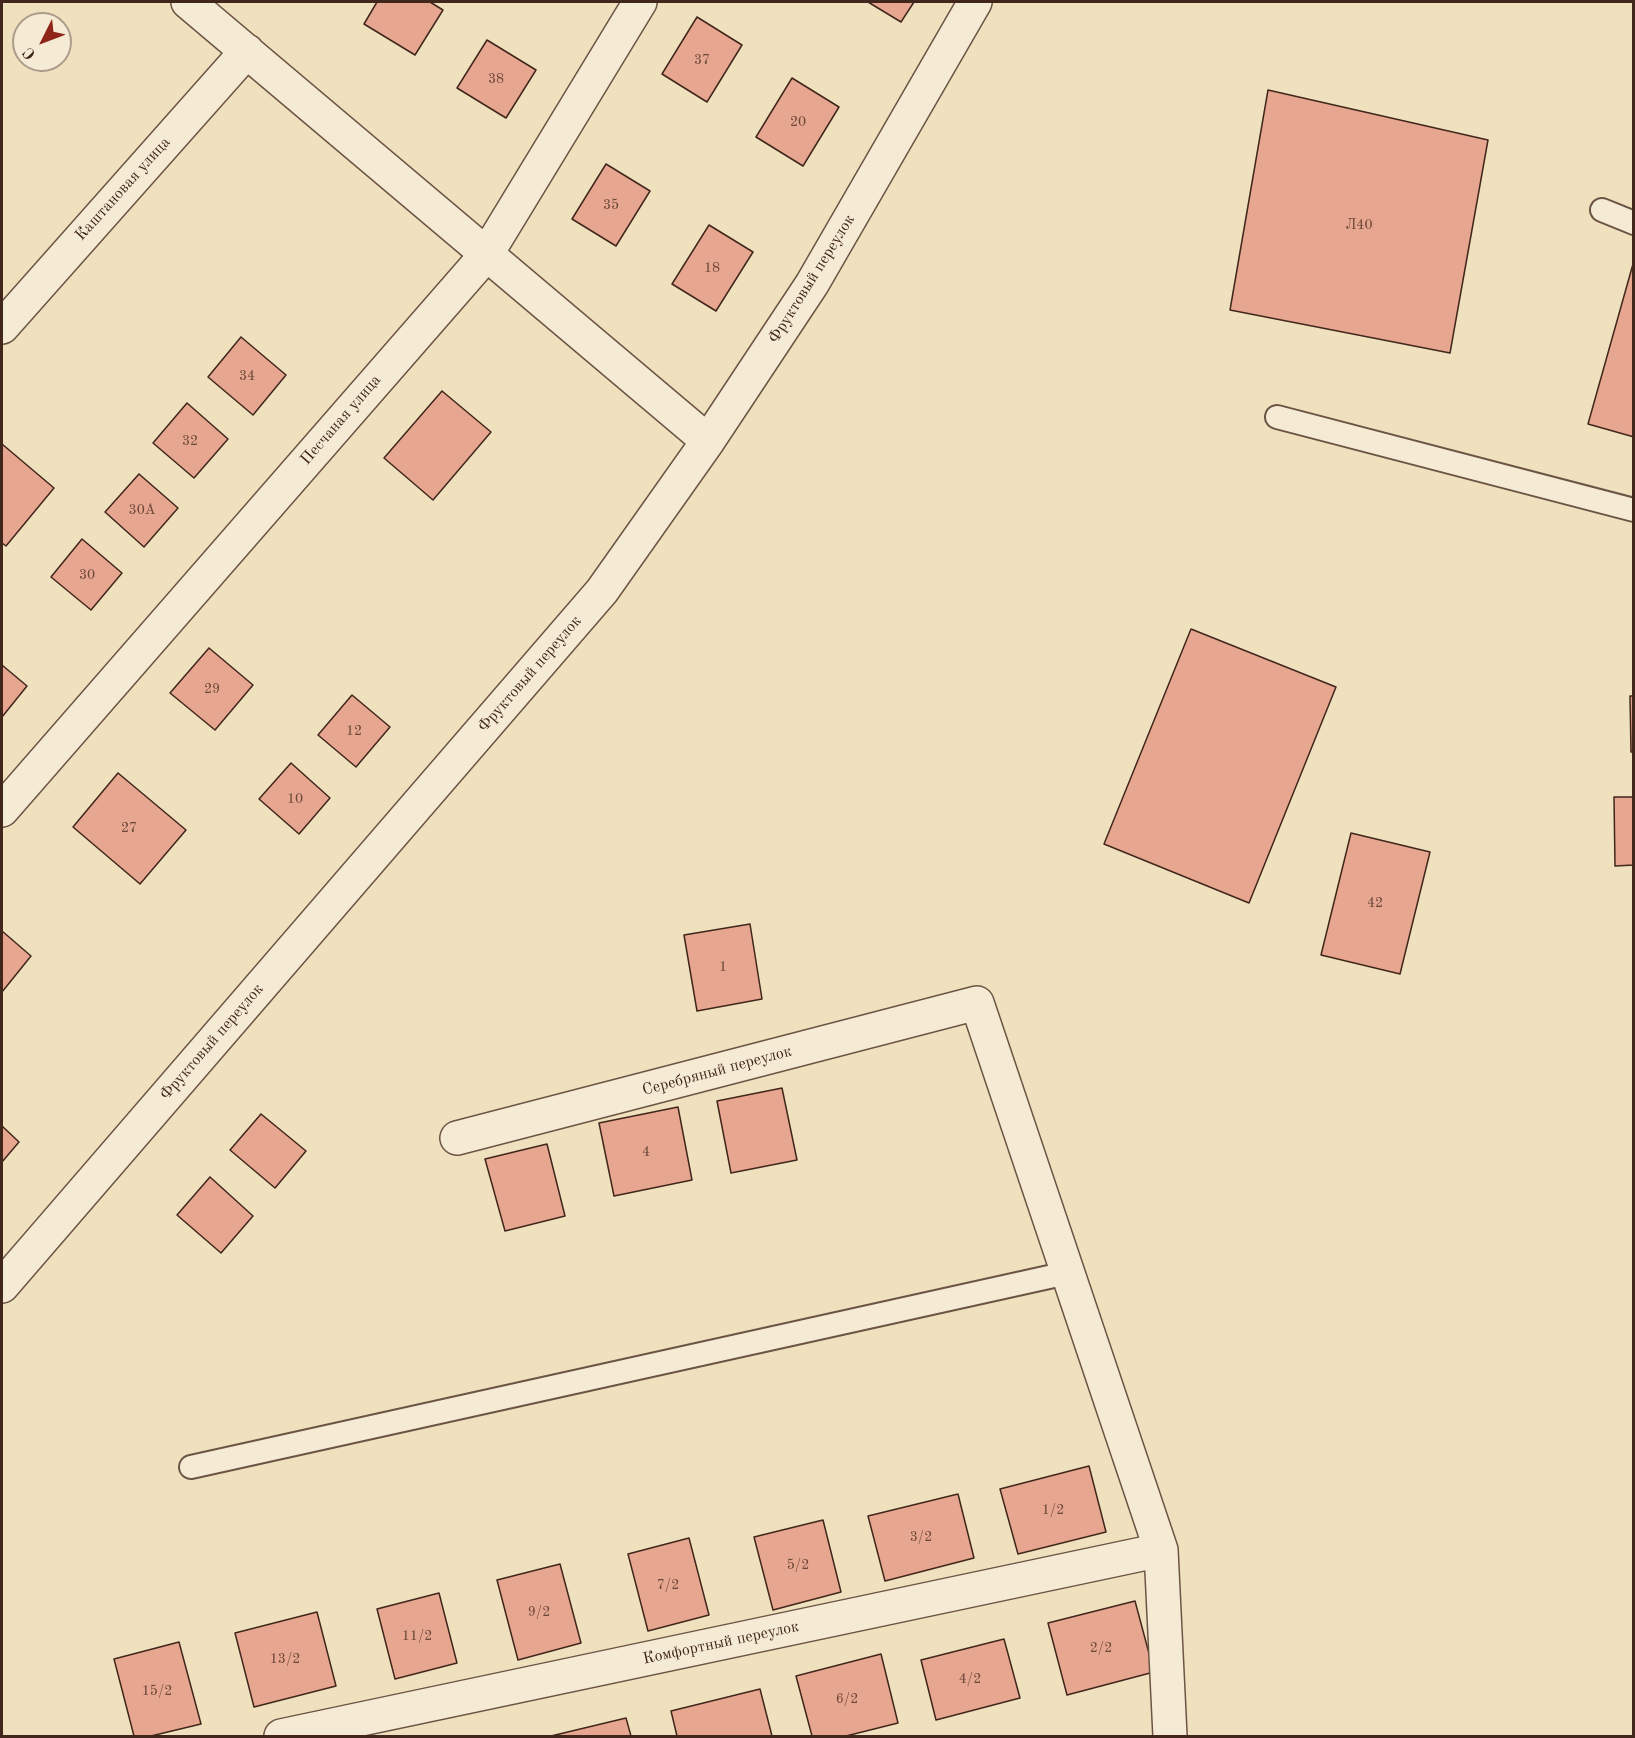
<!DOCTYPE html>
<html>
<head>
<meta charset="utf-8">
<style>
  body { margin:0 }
  #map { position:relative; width:1635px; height:1738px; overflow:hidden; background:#efe0be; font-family:"Old Standard TT",serif }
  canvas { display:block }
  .frame { position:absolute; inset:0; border:3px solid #41261b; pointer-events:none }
  .north { position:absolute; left:12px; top:12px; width:60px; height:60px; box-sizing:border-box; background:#f5ebd5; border:2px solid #ad9c8b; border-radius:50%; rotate:228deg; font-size:16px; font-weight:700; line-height:24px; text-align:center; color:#41261b }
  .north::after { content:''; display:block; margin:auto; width:21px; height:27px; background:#8f2418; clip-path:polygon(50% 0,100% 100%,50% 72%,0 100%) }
</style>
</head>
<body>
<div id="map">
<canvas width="1635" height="1738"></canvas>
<div class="frame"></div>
<div class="north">С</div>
</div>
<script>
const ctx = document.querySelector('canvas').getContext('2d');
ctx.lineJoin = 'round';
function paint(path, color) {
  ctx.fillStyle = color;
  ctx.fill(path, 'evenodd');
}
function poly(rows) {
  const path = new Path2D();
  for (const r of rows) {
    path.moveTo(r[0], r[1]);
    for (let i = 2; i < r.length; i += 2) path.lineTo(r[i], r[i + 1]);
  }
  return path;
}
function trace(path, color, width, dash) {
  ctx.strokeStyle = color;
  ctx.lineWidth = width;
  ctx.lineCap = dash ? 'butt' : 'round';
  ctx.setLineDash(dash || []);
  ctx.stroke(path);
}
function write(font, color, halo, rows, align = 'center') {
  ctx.font = font + ' "Old Standard TT",serif';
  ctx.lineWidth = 6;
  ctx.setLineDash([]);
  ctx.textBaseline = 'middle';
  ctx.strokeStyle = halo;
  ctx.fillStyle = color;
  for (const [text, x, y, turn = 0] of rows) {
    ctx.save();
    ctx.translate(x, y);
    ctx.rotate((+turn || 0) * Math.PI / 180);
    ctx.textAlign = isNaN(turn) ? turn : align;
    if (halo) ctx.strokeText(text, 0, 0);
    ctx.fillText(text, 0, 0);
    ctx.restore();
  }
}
const building = poly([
  [377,2,430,2,443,10,415,55,364,24,377,2],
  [868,2,914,2,901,22,868,2],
  [697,17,742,45,707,102,662,74,697,17],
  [487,40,536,70,506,118,457,88,487,40],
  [792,78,839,107,803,166,756,137,792,78],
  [1268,90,1488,140,1450,353,1230,310,1268,90],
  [606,164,650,191,616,246,572,219,606,164],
  [709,225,753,252,716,311,672,284,709,225],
  [1633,264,1634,264,1634,437,1588,424,1633,264],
  [241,337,286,375,253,415,208,377,241,337],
  [442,391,491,432,433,500,384,458,442,391],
  [187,403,228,439,194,478,153,443,187,403],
  [2,444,54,488,6,546,2,543,2,444],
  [139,474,178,508,144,547,105,512,139,474],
  [82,539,122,573,91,610,51,577,82,539],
  [1191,629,1336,687,1249,903,1104,844,1191,629],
  [209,648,253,685,215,730,170,693,209,648],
  [2,665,27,686,2,717,2,665],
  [352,695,390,727,356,767,318,735,352,695],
  [1630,696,1634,696,1634,752,1631,752,1630,696],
  [291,763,330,798,299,834,259,799,291,763],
  [118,773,186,830,140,884,73,827,118,773],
  [1614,797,1634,797,1634,865,1615,866,1614,797],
  [1351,833,1430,852,1400,974,1321,955,1351,833],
  [750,924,762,999,697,1011,684,935,750,924],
  [2,931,31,956,2,992,2,931],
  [782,1088,797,1160,731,1173,717,1101,782,1088],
  [678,1107,692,1180,614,1196,599,1123,678,1107],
  [261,1114,306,1151,275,1188,230,1150,261,1114],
  [2,1126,19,1142,2,1162,2,1126],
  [547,1144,565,1216,505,1231,485,1159,547,1144],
  [210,1177,253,1216,221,1253,177,1215,210,1177],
  [1089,1466,1106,1532,1018,1554,1000,1489,1089,1466],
  [958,1494,974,1558,885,1581,868,1516,958,1494],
  [823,1520,841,1592,773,1610,754,1537,823,1520],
  [689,1538,709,1615,648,1631,628,1554,689,1538],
  [560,1564,581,1643,518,1660,497,1580,560,1564],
  [439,1593,457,1663,395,1679,377,1609,439,1593],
  [1135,1601,1154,1672,1067,1695,1048,1623,1135,1601],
  [317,1612,336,1686,254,1707,235,1633,317,1612],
  [1004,1639,1020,1698,936,1720,921,1660,1004,1639],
  [179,1642,201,1724,151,1736,134,1736,114,1659,179,1642],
  [881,1654,898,1723,846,1736,812,1736,796,1676,881,1654],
  [760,1689,772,1736,677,1736,671,1711,760,1689],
  [626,1718,631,1736,551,1736,626,1718]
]);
const lane = poly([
  [1602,210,1634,223],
  [1277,417,1634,510],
  [191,1467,1067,1273]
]);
const street = poly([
  [188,2,708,441],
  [2,327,247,51],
  [2,810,486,255,640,2],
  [457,1138,977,1003,1161,1550,1170,1736],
  [2,1286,602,591,708,441,812,284,975,2],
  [281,1736,1161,1550]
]);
const numberNames = [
  ["37",702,60],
  ["38",496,79],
  ["20",798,122],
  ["35",611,205],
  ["Л40",1359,225],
  ["18",712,268],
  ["34",247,376],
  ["32",190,441],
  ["30А",142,510],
  ["30",87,575],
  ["29",212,689],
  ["12",354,731],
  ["10",295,799],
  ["27",129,828],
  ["42",1375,903],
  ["1",723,967],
  ["4",646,1152],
  ["1/2",1053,1510],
  ["3/2",921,1537],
  ["5/2",798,1565],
  ["7/2",668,1585],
  ["9/2",539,1612],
  ["11/2",417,1636],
  ["2/2",1101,1648],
  ["13/2",285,1659],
  ["4/2",970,1679],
  ["15/2",157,1691],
  ["6/2",847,1699]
];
const streetNames = [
  ["Каштановая улица",123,189,-48],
  ["Фруктовый переулок",812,279,-58],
  ["Песчаная улица",341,420,-49],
  ["Фруктовый переулок",530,674,-49],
  ["Фруктовый переулок",212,1042,-49],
  ["Серебряный переулок",717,1071,-15],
  ["Комфортный переулок",721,1643,-12]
];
paint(building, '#e7a68f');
trace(building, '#41261b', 1.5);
trace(lane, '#6c5444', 26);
trace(street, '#6c5444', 36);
trace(lane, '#f5ebd5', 22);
trace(street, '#f5ebd5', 33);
write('14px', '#6a4638', null, numberNames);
write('16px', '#41261b', '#f5ebd5', streetNames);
</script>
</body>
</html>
